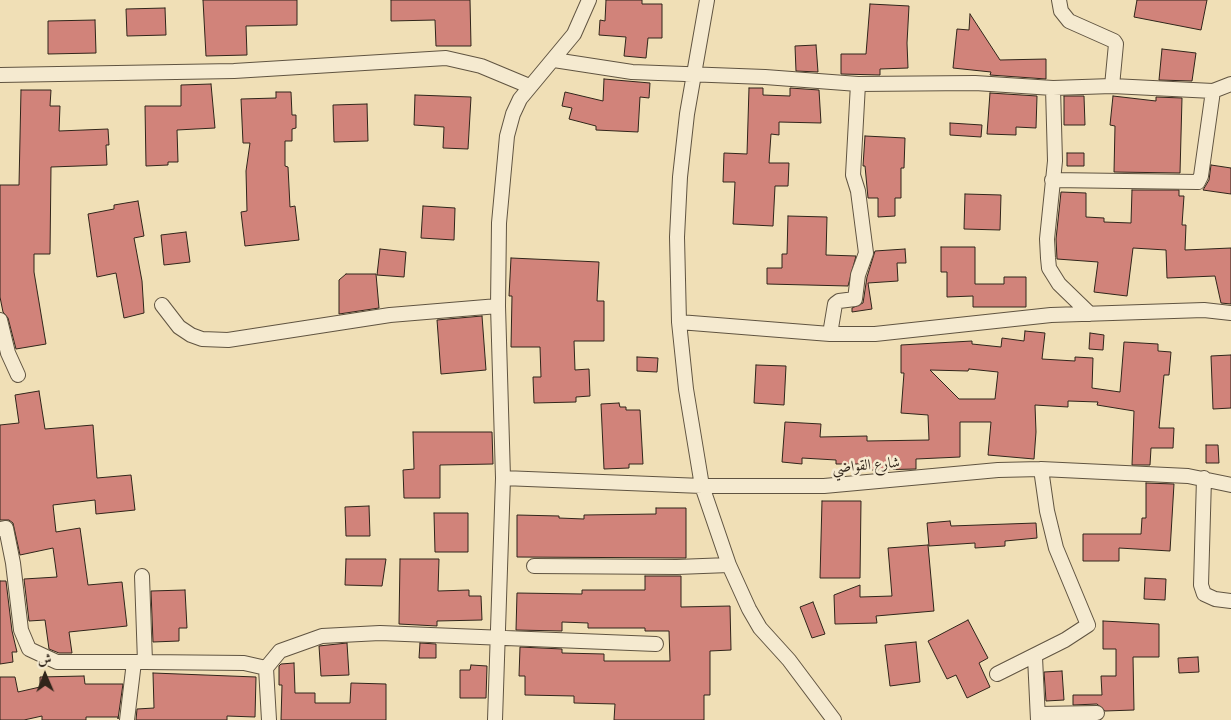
<!DOCTYPE html>
<html>
<head>
<meta charset="utf-8">
<style>
  body { margin:0 }
  #map { position:relative; width:1231px; height:720px; overflow:hidden; background:#f0dfb6; font-family:Alegreya,Amiri,serif }
  canvas { display:block }
  .north { position:absolute; left:20px; top:650px; width:50px; height:50px; -webkit-text-stroke:4px #f5ead0; paint-order:stroke; rotate:359deg; font-size:14px; font-weight:700; line-height:20px; text-align:center; color:#30251a }
  .north::after { content:''; display:block; margin:auto; width:18px; height:22px; background:#30251a; clip-path:polygon(50% 0,100% 100%,50% 72%,0 100%) }
</style>
</head>
<body>
<div id="map">
<canvas width="1231" height="720"></canvas>
<div class="north">ش</div>
</div>
<script>
const ctx = document.querySelector('canvas').getContext('2d');
ctx.lineJoin = 'round';
function paint(path, color) {
  ctx.fillStyle = color;
  ctx.fill(path, 'evenodd');
}
function poly(rows) {
  const path = new Path2D();
  for (const r of rows) {
    path.moveTo(r[0], r[1]);
    for (let i = 2; i < r.length; i += 2) path.lineTo(r[i], r[i + 1]);
  }
  return path;
}
function trace(path, color, width, dash) {
  ctx.strokeStyle = color;
  ctx.lineWidth = width;
  ctx.lineCap = dash ? 'butt' : 'round';
  ctx.setLineDash(dash || []);
  ctx.stroke(path);
}
function write(font, color, halo, rows, align = 'center') {
  ctx.font = font + ' Alegreya,Amiri,serif';
  ctx.lineWidth = 5;
  ctx.setLineDash([]);
  ctx.textBaseline = 'middle';
  ctx.strokeStyle = halo;
  ctx.fillStyle = color;
  for (const [text, x, y, turn = 0] of rows) {
    ctx.save();
    ctx.translate(x, y);
    ctx.rotate((+turn || 0) * Math.PI / 180);
    ctx.textAlign = isNaN(turn) ? turn : align;
    if (halo) ctx.strokeText(text, 0, 0);
    ctx.fillText(text, 0, 0);
    ctx.restore();
  }
}
const building = poly([
  [203,0,297,0,297,25,246,26,247,55,206,56,203,0],
  [391,0,470,0,471,46,436,46,435,20,391,21,391,0],
  [606,0,642,0,642,4,662,4,662,38,648,38,646,58,624,56,626,37,599,35,600,20,605,21,606,0],
  [1137,0,1207,0,1201,30,1134,17,1137,0],
  [870,4,909,6,907,43,908,68,880,69,880,75,841,74,841,54,866,54,870,4],
  [165,8,166,35,127,36,126,9,165,8],
  [970,14,1000,60,1046,59,1046,79,990,75,991,72,953,68,957,29,969,30,970,14],
  [95,20,96,53,48,54,48,21,95,20],
  [816,45,818,72,796,71,795,46,816,45],
  [1162,49,1196,53,1192,81,1159,80,1162,49],
  [604,79,650,83,649,98,640,97,638,132,596,130,596,126,569,119,572,108,562,106,565,92,603,101,604,79],
  [211,84,215,128,177,130,178,162,168,162,168,165,146,166,145,106,181,106,181,85,211,84],
  [749,88,763,88,763,95,790,96,790,88,819,90,821,123,779,122,779,135,771,134,769,163,789,163,788,186,775,186,773,226,733,224,735,182,723,182,724,153,747,154,749,88],
  [21,90,51,90,50,106,60,106,59,131,108,129,109,145,106,145,107,165,51,167,50,254,34,254,34,272,46,344,16,349,8,318,3,312,0,297,0,185,19,185,21,90],
  [276,92,291,92,292,115,296,115,296,128,292,129,292,141,285,141,285,166,288,167,290,207,295,206,299,240,245,246,241,212,247,211,246,171,250,143,243,143,241,99,276,98,276,92],
  [990,93,1037,96,1036,128,1016,127,1016,135,987,134,990,93],
  [415,95,471,97,468,149,443,148,444,127,414,125,415,95],
  [1064,96,1084,96,1085,125,1064,125,1064,96],
  [1113,96,1156,101,1156,97,1182,98,1180,173,1114,172,1115,126,1110,125,1113,96],
  [367,104,368,141,334,142,333,105,367,104],
  [950,123,982,125,981,137,950,135,950,123],
  [865,136,905,138,904,168,901,168,901,198,895,198,895,216,878,217,878,198,868,198,865,166,863,166,865,136],
  [1067,153,1084,153,1084,166,1067,166,1067,153],
  [1211,165,1231,168,1231,194,1203,190,1209,180,1211,165],
  [1132,190,1179,190,1179,196,1184,196,1182,225,1186,225,1185,250,1231,248,1231,304,1221,303,1215,276,1167,278,1166,250,1133,248,1127,296,1094,292,1098,262,1057,259,1056,239,1061,192,1086,193,1086,217,1104,218,1104,222,1131,223,1132,190],
  [965,194,1001,195,1000,230,964,229,965,194],
  [138,201,144,236,134,238,142,281,144,313,124,318,116,273,97,277,88,214,114,209,114,205,138,201],
  [423,206,455,208,454,240,421,238,423,206],
  [788,216,827,217,826,255,856,256,848,286,767,284,767,268,782,268,782,254,787,254,788,216],
  [186,232,190,262,164,265,161,235,186,232],
  [941,247,975,247,975,284,1004,284,1004,277,1026,277,1026,307,973,307,973,296,947,297,947,272,941,272,941,247],
  [380,249,406,252,404,277,377,275,380,249],
  [905,249,906,263,897,263,898,281,868,283,872,309,852,312,852,308,863,303,867,277,875,251,905,249],
  [511,258,599,262,597,301,604,301,604,341,574,341,575,370,589,369,590,396,576,397,576,402,534,403,533,377,541,377,540,347,511,347,512,296,509,296,511,258],
  [346,274,376,274,379,308,339,314,339,280,346,274],
  [482,316,486,370,441,374,437,320,482,316],
  [1025,331,1045,333,1042,359,1075,361,1075,357,1093,358,1092,388,1120,392,1124,342,1158,344,1158,351,1171,352,1169,375,1164,375,1159,428,1174,428,1173,448,1151,448,1150,465,1132,465,1134,411,1097,405,1098,402,1068,401,1068,407,1035,405,1036,432,1034,459,988,455,991,422,960,422,960,457,916,459,916,469,871,470,871,464,836,464,836,460,802,458,802,464,782,462,785,422,821,424,820,437,867,436,867,441,929,440,928,415,901,413,904,373,901,373,901,345,972,341,972,344,1001,347,1002,338,1024,341,1025,331],
  [969,369,998,372,995,399,959,399,930,370,968,371,969,369],
  [1090,333,1104,335,1103,350,1089,349,1090,333],
  [1231,355,1231,408,1213,409,1211,356,1231,355],
  [637,357,658,358,657,372,637,371,637,357],
  [756,365,786,366,784,405,754,403,756,365],
  [39,391,45,429,93,425,97,478,131,475,135,510,96,514,95,500,53,505,56,532,80,528,88,585,122,582,127,626,69,632,72,653,59,653,49,649,45,620,29,621,24,579,57,577,53,548,20,555,13,523,9,520,0,520,0,425,19,423,15,395,39,391],
  [619,403,620,407,626,407,626,410,640,410,643,464,629,464,629,468,604,469,601,404,619,403],
  [413,432,492,432,493,464,440,465,440,498,404,498,403,470,414,469,413,432],
  [1206,445,1218,445,1219,463,1206,463,1206,445],
  [1146,483,1174,484,1170,551,1119,548,1119,561,1083,561,1083,534,1141,534,1142,518,1146,518,1146,483],
  [822,501,861,501,860,578,820,578,822,501],
  [369,506,370,536,346,536,345,507,369,506],
  [656,508,686,508,686,558,517,557,517,515,559,516,559,518,584,519,584,515,656,514,656,508],
  [434,513,468,513,468,552,435,552,434,513],
  [950,521,951,526,1036,523,1037,538,1005,541,1005,546,975,548,975,543,929,546,927,523,950,521],
  [928,545,934,611,876,616,877,623,835,624,834,595,860,585,860,597,892,596,888,548,928,545],
  [346,559,386,559,382,586,345,585,346,559],
  [400,559,439,559,438,591,469,590,469,596,481,596,482,620,437,621,437,626,399,624,400,559],
  [645,576,681,576,681,607,730,606,731,650,710,651,710,695,704,695,704,720,614,720,615,704,574,703,574,696,525,695,525,676,519,676,520,647,562,649,562,653,604,654,604,661,670,661,669,631,645,631,645,628,588,628,588,623,562,622,562,631,516,630,517,593,582,594,582,590,645,590,645,576],
  [1145,578,1166,579,1165,600,1144,599,1145,578],
  [0,581,6,581,12,631,17,652,12,652,13,662,0,664,0,581],
  [185,590,187,628,179,628,179,641,153,642,151,591,185,590],
  [813,602,825,634,812,638,800,607,813,602],
  [968,620,988,658,979,663,990,687,967,698,956,675,947,679,928,641,968,620],
  [1103,621,1159,624,1159,657,1133,657,1134,710,1105,711,1097,704,1073,705,1073,695,1102,695,1101,676,1116,676,1116,649,1103,649,1103,621],
  [916,642,920,682,890,686,885,645,916,642],
  [347,643,349,675,321,676,319,646,347,643],
  [420,643,436,644,436,658,419,658,420,643],
  [1198,657,1199,672,1179,673,1178,658,1198,657],
  [294,663,295,693,315,693,315,703,350,703,351,683,386,684,386,720,281,720,282,685,279,685,279,666,281,664,294,663],
  [471,665,487,666,486,698,460,698,460,670,470,670,471,665],
  [1062,671,1064,700,1046,701,1044,672,1062,671],
  [153,673,256,677,255,717,227,716,227,720,136,720,137,709,154,708,153,673],
  [84,676,85,684,123,684,118,719,118,717,86,717,86,720,42,720,42,716,24,720,0,720,0,677,15,677,18,692,40,687,40,677,84,676]
]);
const minor = poly([
  [707,0,687,114,680,177,677,237,679,322,686,389,702,486,729,565,749,609,760,628,789,660,834,720],
  [1059,0,1061,11,1069,21,1114,41,1116,44,1112,86],
  [554,60,632,72,765,77,858,84,975,83,1053,88,1112,86,1213,91,1231,84],
  [0,75,234,71,446,58,481,66,529,86],
  [1053,88,1055,161,1047,239,1048,258,1049,268,1059,284,1090,314],
  [1052,180,1198,182,1201,176,1213,91],
  [162,305,179,327,191,335,202,339,228,340,390,315,498,306],
  [0,320,8,353,18,375],
  [679,322,830,334,875,334,1051,315,1204,310,1231,313],
  [830,334,835,304,839,301,855,299,858,275,866,253,858,191,853,175,858,84],
  [503,478,702,486,824,486,998,470,1041,469,1188,476,1231,485],
  [1204,478,1201,585,1204,594,1215,599,1231,601],
  [0,529,6,528,13,563,21,630,29,649,57,662,145,662],
  [534,566,677,567,729,565],
  [142,576,145,662,244,663,266,668],
  [1035,657,1038,720],
  [997,674,1065,640,1088,625,1056,548,1047,511,1041,469],
  [1038,714,1097,713],
  [127,720,134,662],
  [269,720,266,668,280,651,322,636,380,633,656,644],
  [495,720,503,478,498,306,499,223,507,136,513,114,520,99,574,34,589,0]
]);
const streetNames = [
  ["شارع القواضي",866,466,-5]
];
paint(building, '#d1837a');
trace(building, '#30251a', 1);
trace(minor, '#605441', 16);
trace(minor, '#f5ead0', 14);
write('15px', '#30251a', '#f5ead0', streetNames);
</script>
</body>
</html>
